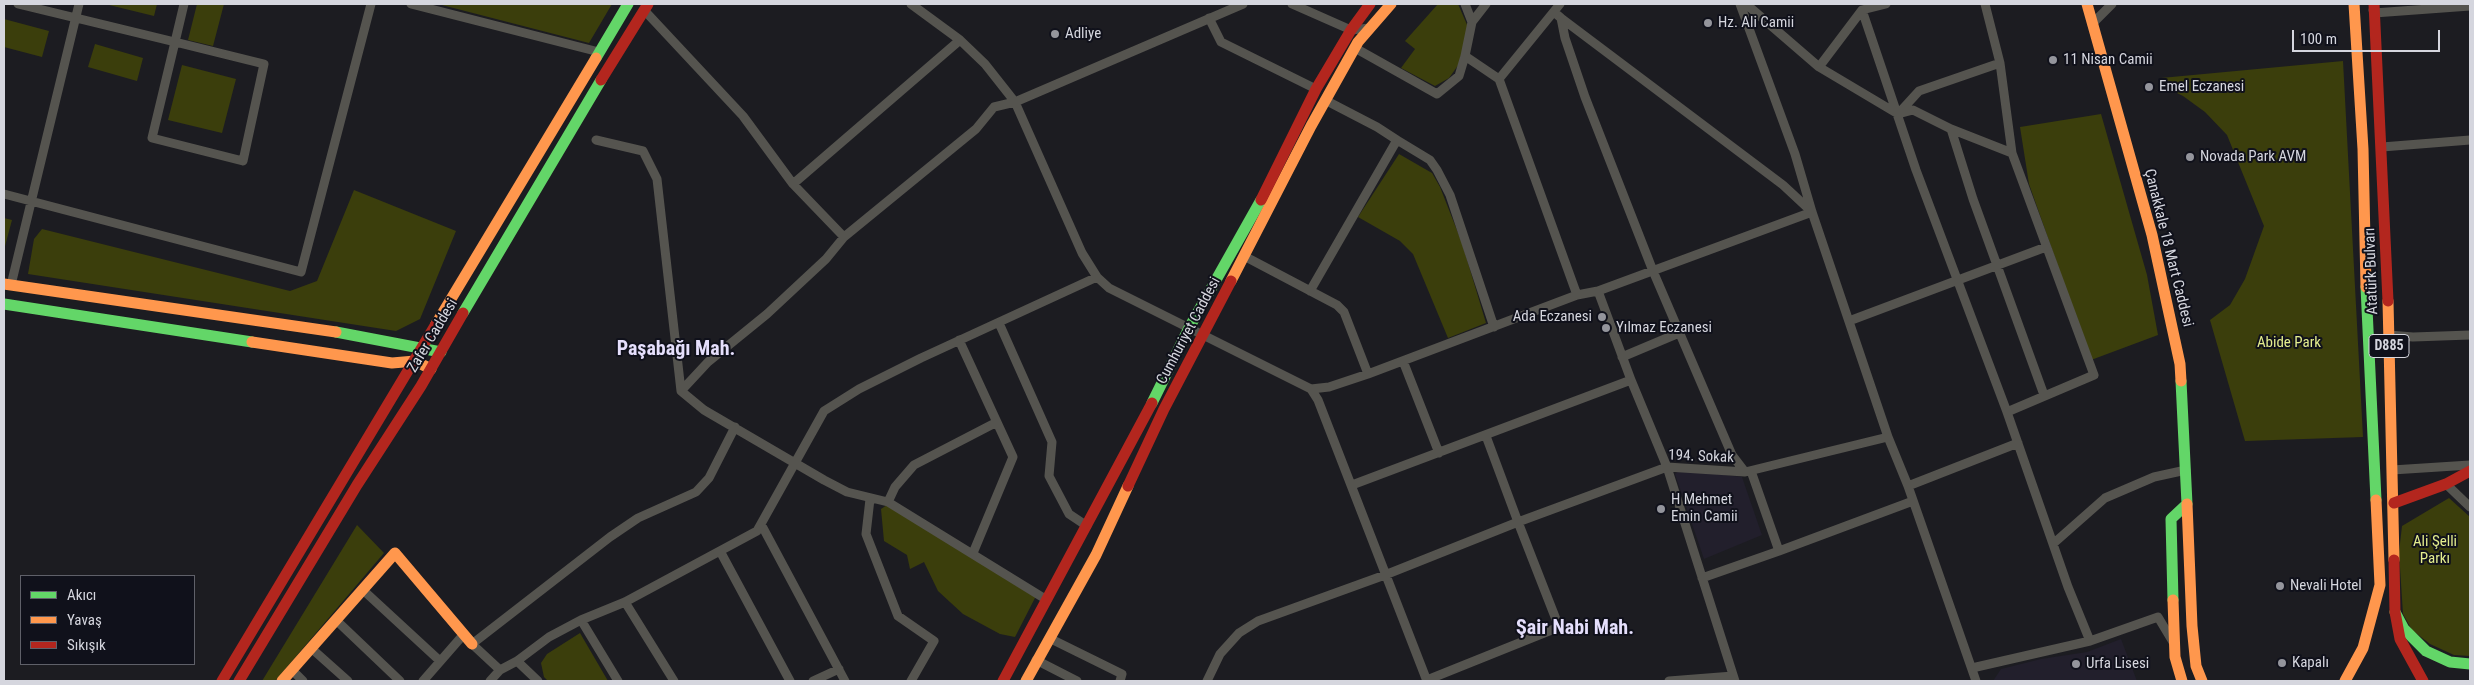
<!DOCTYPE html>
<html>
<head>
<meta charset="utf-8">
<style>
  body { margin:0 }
  #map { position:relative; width:2474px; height:685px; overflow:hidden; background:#1c1c21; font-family:"Roboto Condensed",sans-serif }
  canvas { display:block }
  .frame { position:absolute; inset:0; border:5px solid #d5d6de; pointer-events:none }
  .legend { position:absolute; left:20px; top:575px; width:175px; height:90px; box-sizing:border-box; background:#10111b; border:1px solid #5f6069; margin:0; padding:6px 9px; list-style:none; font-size:15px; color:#d5d6de }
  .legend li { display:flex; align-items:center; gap:10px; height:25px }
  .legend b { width:25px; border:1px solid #5f6069 }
  .scale { position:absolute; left:2292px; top:30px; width:148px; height:22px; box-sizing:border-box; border:2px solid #d5d6de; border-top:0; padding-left:6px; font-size:15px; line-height:18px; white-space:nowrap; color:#d5d6de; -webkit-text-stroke:4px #10111b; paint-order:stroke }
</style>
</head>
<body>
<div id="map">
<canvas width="2474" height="685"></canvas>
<div class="frame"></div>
<ul class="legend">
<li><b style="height:6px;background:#63d668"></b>Akıcı</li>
<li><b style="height:6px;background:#ff974d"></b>Yavaş</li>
<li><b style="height:6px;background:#b3261e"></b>Sıkışık</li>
</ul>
<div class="scale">100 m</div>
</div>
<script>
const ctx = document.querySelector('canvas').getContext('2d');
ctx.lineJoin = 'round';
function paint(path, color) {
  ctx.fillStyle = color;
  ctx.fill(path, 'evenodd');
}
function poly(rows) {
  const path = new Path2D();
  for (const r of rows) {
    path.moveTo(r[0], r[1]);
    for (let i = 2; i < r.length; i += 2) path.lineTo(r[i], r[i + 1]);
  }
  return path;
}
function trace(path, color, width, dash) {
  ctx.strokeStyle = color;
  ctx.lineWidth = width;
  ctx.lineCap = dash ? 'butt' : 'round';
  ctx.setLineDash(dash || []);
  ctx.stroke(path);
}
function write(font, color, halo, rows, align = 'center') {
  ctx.font = font + ' "Roboto Condensed",sans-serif';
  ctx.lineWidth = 4;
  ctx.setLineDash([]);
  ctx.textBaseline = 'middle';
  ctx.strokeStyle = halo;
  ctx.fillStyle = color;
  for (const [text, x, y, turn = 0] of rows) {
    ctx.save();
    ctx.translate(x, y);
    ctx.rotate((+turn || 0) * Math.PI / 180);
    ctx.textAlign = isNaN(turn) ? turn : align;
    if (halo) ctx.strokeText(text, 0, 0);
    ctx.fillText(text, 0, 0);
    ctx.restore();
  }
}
const education = poly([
  [1680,470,1742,477,1762,535,1704,559,1675,474],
  [2121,639,2137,681,1993,681,2001,669,2041,659,2087,652]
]);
const green = poly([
  [105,4,157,4,154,16],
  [197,4,224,4,213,46,188,40],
  [438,4,612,4,589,43],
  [1438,4,1458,4,1468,27,1459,64,1449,78,1435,86,1401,68,1415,49,1405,41],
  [4,19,49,31,42,57,4,47],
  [95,44,143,58,137,81,88,67],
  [2343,61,2363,437,2245,441,2210,320,2230,305,2245,279,2264,226,2227,135,2205,112,2183,96,2161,85,2161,78],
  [182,65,236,79,222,133,168,120],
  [2101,114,2147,275,2158,335,2091,360,2029,184,2020,127],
  [1399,154,1432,173,1440,187,1462,243,1486,323,1448,338,1413,254,1400,241,1358,217],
  [354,190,456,231,420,319,396,331,28,274,34,239,42,229,290,291,317,281],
  [4,218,12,220,4,250],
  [2449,498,2470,517,2470,656,2454,655,2430,644,2412,630,2403,614,2399,552,2402,526],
  [887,505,1036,596,1015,637,1000,634,963,614,938,591,924,562,910,569,907,555,884,541,881,509],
  [357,525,384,553,275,681,262,681],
  [580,633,608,681,548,681,544,677,541,663,547,654]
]);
const street = poly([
  [18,4,175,42,264,64,243,161,152,138,175,42,184,4],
  [411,4,599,52],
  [911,4,960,40,985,64,1015,102,1082,253,1097,277,1109,288,1311,389,1318,400,1427,681],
  [1292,4,1351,30,1370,28],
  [1465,4,1472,22,1465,56,1499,79,1560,4],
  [1740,4,1795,154,1812,212,1888,437,1908,486,1976,681],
  [1746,4,1819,67,1898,114,1913,110,1951,129,1973,199,2044,395],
  [1985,4,2000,63,2012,153,2094,375,2007,412],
  [644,10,743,116,793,184,844,237],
  [1862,10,1916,170,2007,412,2068,587,2090,641],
  [2373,10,2374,13,2470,6],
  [1554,12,1561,18,1565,38,1585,97,1653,271,1732,455,1745,472],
  [1209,18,1221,42,1316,89],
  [1472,22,1486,4],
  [2092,24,2112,4],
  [1355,48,1437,94,1459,76,1465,56],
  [1819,67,1862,10,1886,4],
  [1499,79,1577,295],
  [1325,100,1377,127,1397,140],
  [1898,114,1919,91,2000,63],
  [1951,129,2012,153],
  [596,140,643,151,657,179,681,391,704,410,824,480,847,492,888,502,1047,600],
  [2382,147,2470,140],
  [793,184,960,40],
  [4,194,301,272,371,4],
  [1244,256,1337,305,1344,312,1368,374],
  [11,285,79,4],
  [1310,291,1397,140,1430,160,1437,170,1450,195,1494,327],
  [1849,321,2046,247],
  [999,323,1052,442,1049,476,1069,514,1087,526],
  [2389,335,2413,337,2470,335],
  [959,340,1013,457,973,553],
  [1622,357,1679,333],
  [1403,361,1439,453],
  [1631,380,1667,467,1735,681],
  [1311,389,1329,387,1368,374,1577,295,1598,291,1812,212,1783,185,1561,18],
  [681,391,708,362,767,314,826,259,844,237,976,129,994,107,1015,102,1243,4],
  [2392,470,2470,465],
  [2446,484,2470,507],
  [1352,485,1631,380,1598,291],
  [1908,486,2018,443],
  [870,499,866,534,898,616,934,641,911,681],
  [888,502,895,487,914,465,997,422],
  [761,524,845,681],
  [2054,543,2105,498,2154,477,2186,470],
  [720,551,790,681],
  [1779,551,1913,501],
  [1702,578,1779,551,1751,471],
  [363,590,440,661],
  [625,602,674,681],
  [581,620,618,681],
  [337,621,400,681],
  [1049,638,1122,674,1120,681],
  [311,648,348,681],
  [1036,660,1077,681],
  [517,661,538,681],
  [1972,668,2090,641,2158,617,2173,642],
  [292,670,303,681],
  [500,670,472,644,610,537,638,518,696,492,709,478,735,427],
  [1427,680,1559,627,1518,522,1667,467,1745,472,1888,437],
  [423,681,464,634],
  [490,681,500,670,517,661,549,637,581,620,625,602,757,531,824,411,832,406,859,389,921,358,1097,277],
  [813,681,839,669],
  [1207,681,1220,654,1239,633,1258,621,1385,575,1518,522,1486,436],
  [1669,681,1733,676]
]);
const fast = poly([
  [596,58,628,4],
  [2366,287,2376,500],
  [4,304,252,342],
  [463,313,601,80],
  [336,332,441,352],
  [1152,403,1189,328,1261,200],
  [2173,600,2171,519,2187,504,2181,381],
  [2395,612,2404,629,2426,651,2450,662,2470,664]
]);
const slow = poly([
  [2087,4,2152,235,2180,364,2181,381],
  [2354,4,2363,149,2366,287],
  [1231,281,1311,126,1358,42,1391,4],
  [4,284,336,332],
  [2388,301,2394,560],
  [436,324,596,58],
  [252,342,392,363,415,361,431,369],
  [2187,504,2192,626,2196,666,2202,681],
  [2173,600,2175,657,2182,681],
  [282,681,395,553,472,644],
  [1026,681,1096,555,1128,486],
  [2345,681,2363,648,2380,585,2376,500]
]);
const jam = poly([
  [2374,4,2388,301],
  [601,80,648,4],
  [1261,200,1316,89,1351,30,1370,4],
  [1128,486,1164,409,1231,281],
  [2394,503,2446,484,2470,471],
  [2394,560,2395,612,2400,639,2423,681],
  [222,681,436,324],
  [239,681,357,485,421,386,463,313],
  [1003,681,1152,403]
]);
const markers = [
  [1708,23,5,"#94959c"],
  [1055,34,5,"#94959c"],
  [2053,60,5,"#94959c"],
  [2149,87,5,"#94959c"],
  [2190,157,5,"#94959c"],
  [1602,317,5,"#94959c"],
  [1606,328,5,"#94959c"],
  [1661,509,5,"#94959c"],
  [2280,586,5,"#94959c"],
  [2282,663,5,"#94959c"],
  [2076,664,5,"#94959c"]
];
const shields = [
  [2389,346,40]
];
const shieldNames = [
  ["D885",2389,346]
];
const poiNames = [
  ["Hz. Ali Camii",1718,23],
  ["Adliye",1065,34],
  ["11 Nisan Camii",2063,60],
  ["Emel Eczanesi",2159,87],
  ["Novada Park AVM",2200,157],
  ["Ada Eczanesi",1592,317,"right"],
  ["Yılmaz Eczanesi",1616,328],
  ["H Mehmet",1671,500],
  ["Emin Camii",1671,517],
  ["Nevali Hotel",2290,586],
  ["Kapalı",2292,663],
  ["Urfa Lisesi",2086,664]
];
const streetNames = [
  ["Çanakkale 18 Mart Caddesi",2168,248,76],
  ["Atatürk Bulvarı",2372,271,-92],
  ["Cumhuriyet Caddesi",1189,331,-62],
  ["Zafer Caddesi",433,336,-59],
  ["194. Sokak",1701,457,2]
];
const parkNames = [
  ["Abide Park",2289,343],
  ["Ali Şelli",2435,542],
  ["Parkı",2435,559]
];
const districtNames = [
  ["Paşabağı Mah.",676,350],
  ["Şair Nabi Mah.",1575,629]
];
paint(education, '#221f2c');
paint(green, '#3b3e0c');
trace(street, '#55544f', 9);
trace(fast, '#63d668', 11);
trace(slow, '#ff974d', 11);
trace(jam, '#b3261e', 11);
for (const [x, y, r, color] of markers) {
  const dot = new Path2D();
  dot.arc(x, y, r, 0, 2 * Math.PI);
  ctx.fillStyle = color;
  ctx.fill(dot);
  trace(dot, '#10111b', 2);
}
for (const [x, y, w] of shields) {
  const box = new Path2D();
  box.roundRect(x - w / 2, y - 11.5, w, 23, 4);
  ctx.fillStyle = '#10111b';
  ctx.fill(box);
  trace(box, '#d5d6de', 1);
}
write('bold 14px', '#d5d6de', null, shieldNames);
write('15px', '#d5d6de', '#10111b', poiNames, 'left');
write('15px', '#d5d6de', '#10111b', streetNames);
write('15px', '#e4ed8e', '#10111b', parkNames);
write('bold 20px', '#e5dffc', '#10111b', districtNames);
</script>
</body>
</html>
